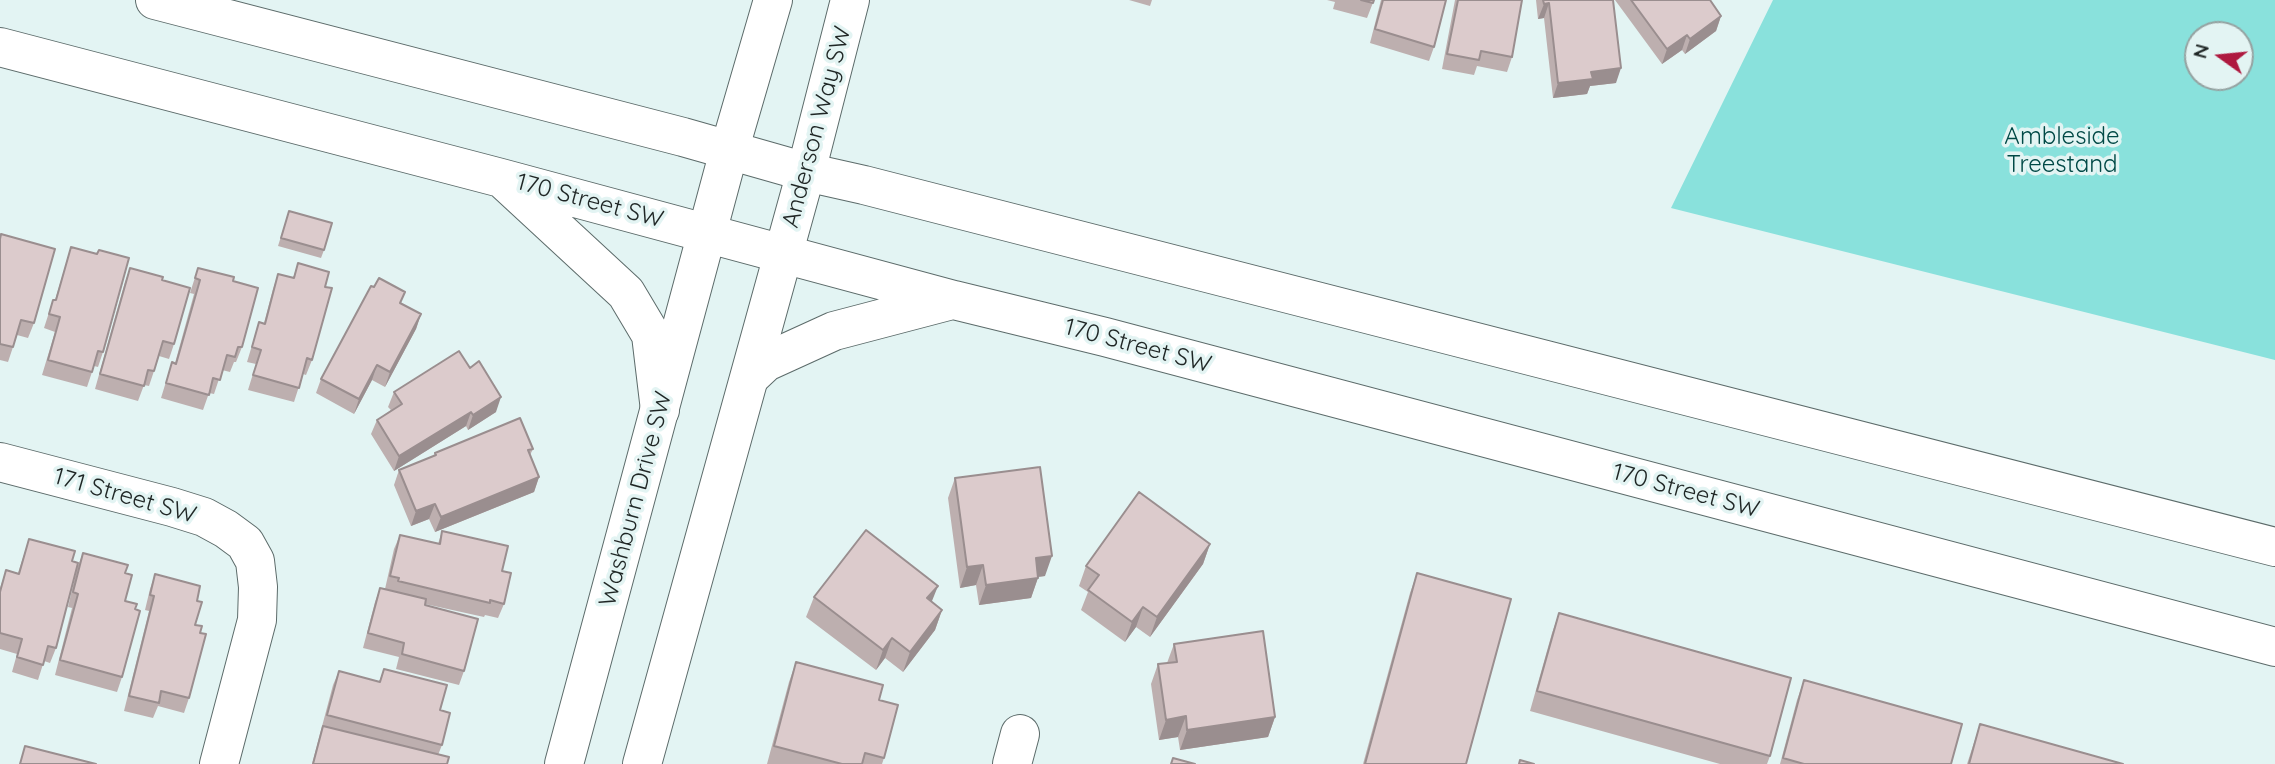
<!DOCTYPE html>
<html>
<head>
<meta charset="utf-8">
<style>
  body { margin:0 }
  #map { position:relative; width:2275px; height:764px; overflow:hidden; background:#e3f4f3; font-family:Quicksand,sans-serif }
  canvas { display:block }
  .north { position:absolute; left:2184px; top:21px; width:70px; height:70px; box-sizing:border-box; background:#e3f4f3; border:2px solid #95a2a1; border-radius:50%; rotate:285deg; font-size:19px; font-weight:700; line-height:28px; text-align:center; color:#1f2625 }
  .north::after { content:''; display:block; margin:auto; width:24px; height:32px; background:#ae193f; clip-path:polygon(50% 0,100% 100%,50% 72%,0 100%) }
</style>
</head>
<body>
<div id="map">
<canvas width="2275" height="764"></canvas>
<div class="north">N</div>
</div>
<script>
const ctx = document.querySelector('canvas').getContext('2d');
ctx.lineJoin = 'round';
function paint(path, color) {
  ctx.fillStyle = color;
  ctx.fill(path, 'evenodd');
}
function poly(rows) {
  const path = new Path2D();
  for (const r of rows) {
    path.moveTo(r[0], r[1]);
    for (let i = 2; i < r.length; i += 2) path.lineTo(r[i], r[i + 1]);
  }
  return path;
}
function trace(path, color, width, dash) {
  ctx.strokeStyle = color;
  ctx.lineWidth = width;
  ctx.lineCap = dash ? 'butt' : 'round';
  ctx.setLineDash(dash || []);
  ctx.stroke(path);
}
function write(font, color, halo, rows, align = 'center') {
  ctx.font = font + ' Quicksand,sans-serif';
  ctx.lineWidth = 7;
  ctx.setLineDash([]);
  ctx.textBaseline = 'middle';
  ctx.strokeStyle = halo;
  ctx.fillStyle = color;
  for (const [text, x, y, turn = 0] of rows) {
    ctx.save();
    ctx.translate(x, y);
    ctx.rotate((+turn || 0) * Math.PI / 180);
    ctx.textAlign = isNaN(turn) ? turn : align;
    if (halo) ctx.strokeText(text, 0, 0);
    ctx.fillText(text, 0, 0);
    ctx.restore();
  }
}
const green = poly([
  [1773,0,2275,0,2275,360,1671,208],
  [2198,35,2240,35,2240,77,2198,77]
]);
const minor = poly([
  [0,462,172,507,204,517,226,529,245,543,255,561,258,587,257,620,219,764],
  [1012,764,1020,734]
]);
const tertiary = poly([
  [564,764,729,151,773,0],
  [642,764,806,172,850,0]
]);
const secondary = poly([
  [155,0,683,137,806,172,864,185,2275,547],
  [0,47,501,178,954,300,1105,337,2275,647],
  [506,182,626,293,651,335,660,410],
  [750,377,766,362,834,331,952,300]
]);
const wall = poly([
  [1129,0,1152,0,1150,6],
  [1327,0,1374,0,1367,18,1333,9,1335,2],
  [1381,0,1446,0,1434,47,1429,61,1370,43],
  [1455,0,1522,0,1512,57,1507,72,1477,66,1474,75,1442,69],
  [1536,0,1613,0,1616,83,1590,86,1587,94,1553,98,1544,18,1538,19],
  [1615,0,1710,0,1721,16,1716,31,1685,54,1682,50,1662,64],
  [289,211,324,250,321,258,278,246],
  [0,238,34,323,28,338,17,335,8,362,0,360],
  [71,247,103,352,98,367,94,366,87,387,42,375,55,332,44,328,53,300,55,300],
  [298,263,325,287,312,360,306,375,303,374,294,402,248,390,256,364,247,362,259,322,264,323,273,289,278,274,293,278],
  [130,268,162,280,174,344,169,359,159,356,149,386,144,385,138,401,95,389,125,282],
  [198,268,233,281,242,347,236,362,234,362,230,372,222,370,214,394,209,393,203,410,161,398,172,362,175,363,194,294,190,293],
  [401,303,421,314,416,329,385,387,372,380,354,414,316,393,321,379],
  [394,392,496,412,468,430,466,426,394,471,371,434,377,420,391,410,388,407],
  [533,449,530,455,539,477,534,492,435,532,429,519,411,526,394,485,399,470,434,456,435,453],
  [955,478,1045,576,1038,577,1031,598,979,605,976,585,960,588,948,498],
  [442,531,502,571,504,604,498,618,485,615,484,617,425,604,425,605,464,671,459,685,396,669,399,657,363,648,375,602,380,588,385,589,394,549,400,535,438,544],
  [29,539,72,561,56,648,50,663,44,661,38,680,12,672,17,654,0,649,0,588,6,570,18,573],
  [1210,544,1203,564,1150,637,1136,627,1125,642,1081,610,1088,592,1079,586,1086,566],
  [83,553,125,573,122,677,117,692,55,675,72,608,68,607,77,568],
  [1417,573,1466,764,1363,764,1410,593],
  [155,574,197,601,189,698,184,713,158,706,153,718,124,711,149,611,145,610,150,589],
  [814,597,932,602,942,610,935,630,903,672,885,658,876,670,806,617],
  [1559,613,1770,756,1767,764,1720,764,1530,711,1552,633],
  [1174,644,1275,717,1268,737,1180,750,1178,737,1159,740,1151,684,1158,664,1167,663],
  [796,662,879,700,884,758,882,764,767,764,789,682],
  [384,669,440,710,442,745,438,755,447,764,312,764,333,685,339,671,379,682],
  [1804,680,1951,764,1780,764,1797,700],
  [1980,724,2123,764,1967,764]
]);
const shadedWall = poly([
  [1549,3,1544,18,1538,19,1544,4],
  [1721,16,1716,31,1685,54,1690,39],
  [1687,35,1682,50,1662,64,1667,49],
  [1621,68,1616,83,1590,86,1587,94,1553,98,1558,83,1591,72],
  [421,314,416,329,385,387,390,372],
  [377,365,372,380,354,414,359,399],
  [501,397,496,412,468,430,473,415],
  [471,412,466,426,394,471,399,456],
  [539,477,534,492,435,532,441,517],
  [435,504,429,519,411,526,416,511],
  [1210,544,1203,564,1150,637,1157,617],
  [1052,556,1045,576,1029,578,1036,558],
  [983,565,976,585,960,588,967,567],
  [1038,578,1031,598,979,605,986,585],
  [938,586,930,606,927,598],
  [1143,607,1136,627,1125,642,1132,622],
  [942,610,935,630,903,672,910,652],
  [892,638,885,658,876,670,883,650],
  [1186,716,1178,737,1159,740,1166,720],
  [1275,717,1268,737,1180,750,1187,730]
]);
const building = poly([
  [1361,0,1374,0,1373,3,1361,0],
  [1383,0,1446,0,1434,47,1375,29,1383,0],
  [1458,0,1522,0,1512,57,1481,51,1479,60,1447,54,1458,0],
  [1543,0,1613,0,1621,68,1591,72,1593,79,1558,83,1549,3,1544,4,1543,0],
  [1631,0,1710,0,1721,16,1690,39,1687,35,1667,49,1631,0],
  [289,211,332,223,324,250,281,238,289,211],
  [1,234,55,249,34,323,21,320,13,347,0,344,0,239,1,234],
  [71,247,97,254,99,250,129,258,103,352,98,351,92,372,48,360,60,317,49,314,53,300,56,300,71,247],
  [298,263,329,272,325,287,332,288,312,360,307,358,299,388,253,375,261,350,252,347,259,322,265,324,278,274,294,278,298,263],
  [130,268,163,277,162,280,190,288,174,344,163,341,154,371,148,370,144,386,100,374,130,268],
  [198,268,234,277,233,281,258,288,242,347,238,347,235,357,227,355,220,380,213,378,209,395,166,383,172,362,176,364,200,280,195,278,198,268],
  [379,278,405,292,400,303,421,314,390,372,377,365,359,399,321,379,371,286,374,287,379,278],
  [459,351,470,368,479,361,501,397,473,415,471,412,399,456,377,420,402,404,394,392,459,351],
  [520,418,533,449,528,450,539,477,441,517,435,504,416,511,399,470,436,455,435,453,520,418],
  [1040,467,1052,556,1036,558,1038,578,986,585,983,565,967,567,955,478,1040,467],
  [1139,492,1210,544,1157,617,1143,607,1132,622,1088,590,1099,575,1086,566,1139,492],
  [866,530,938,586,927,598,942,610,910,652,892,638,883,650,814,597,866,530],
  [442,531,508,546,502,571,511,573,504,604,490,600,490,603,398,581,399,578,390,576,400,535,440,544,442,531],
  [29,539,75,551,72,561,78,563,56,648,48,646,43,665,17,657,22,639,0,633,0,592,6,570,19,574,29,539],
  [83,553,128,565,125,573,132,575,125,601,137,604,135,609,140,611,122,677,60,660,78,594,73,592,83,553],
  [1417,573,1511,599,1466,764,1365,764,1417,573],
  [155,574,200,586,197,601,202,602,195,625,202,626,200,633,206,634,189,698,161,691,159,703,129,696,154,596,150,595,155,574],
  [380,588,426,599,425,605,478,619,464,671,402,654,404,643,368,633,380,588],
  [1559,613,1791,678,1770,756,1537,691,1559,613],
  [1263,631,1275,717,1187,730,1186,716,1166,720,1158,664,1177,662,1174,644,1263,631],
  [796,662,883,685,879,700,898,705,884,758,865,753,862,764,842,764,774,746,796,662],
  [384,669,447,685,440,710,450,713,442,745,327,715,339,671,380,682,384,669],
  [1804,680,1962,724,1951,764,1804,764,1783,758,1804,680],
  [1980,724,2123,764,1969,764,1980,724],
  [323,726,449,757,447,764,313,764,323,726],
  [25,746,96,764,20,764,25,746],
  [1173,758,1195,764,1171,764,1173,758],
  [1520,760,1534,764,1519,764,1520,760]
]);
const streetNames = [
  ["Anderson Way SW",817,127,-75],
  ["170 Street SW",590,201,15],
  ["170 Street SW",1138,346,15],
  ["170 Street SW",1686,491,15],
  ["171 Street SW",125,496,16],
  ["Washburn Drive SW",636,499,-75]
];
const parkNames = [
  ["Ambleside",2062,137],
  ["Treestand",2062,165]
];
paint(green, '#89e1dc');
trace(minor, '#5c6b6a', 40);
trace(tertiary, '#5c6b6a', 40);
trace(secondary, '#5c6b6a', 40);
trace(minor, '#fff', 38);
trace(tertiary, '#fff', 38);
trace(secondary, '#fff', 38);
paint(wall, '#bdafaf');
paint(shadedWall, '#9a8e8f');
paint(building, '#dccbcc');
trace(building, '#9a8e8f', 2);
write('24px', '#1f2625', '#e3f4f3', streetNames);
write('24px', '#004946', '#e3f4f3', parkNames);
</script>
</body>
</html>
